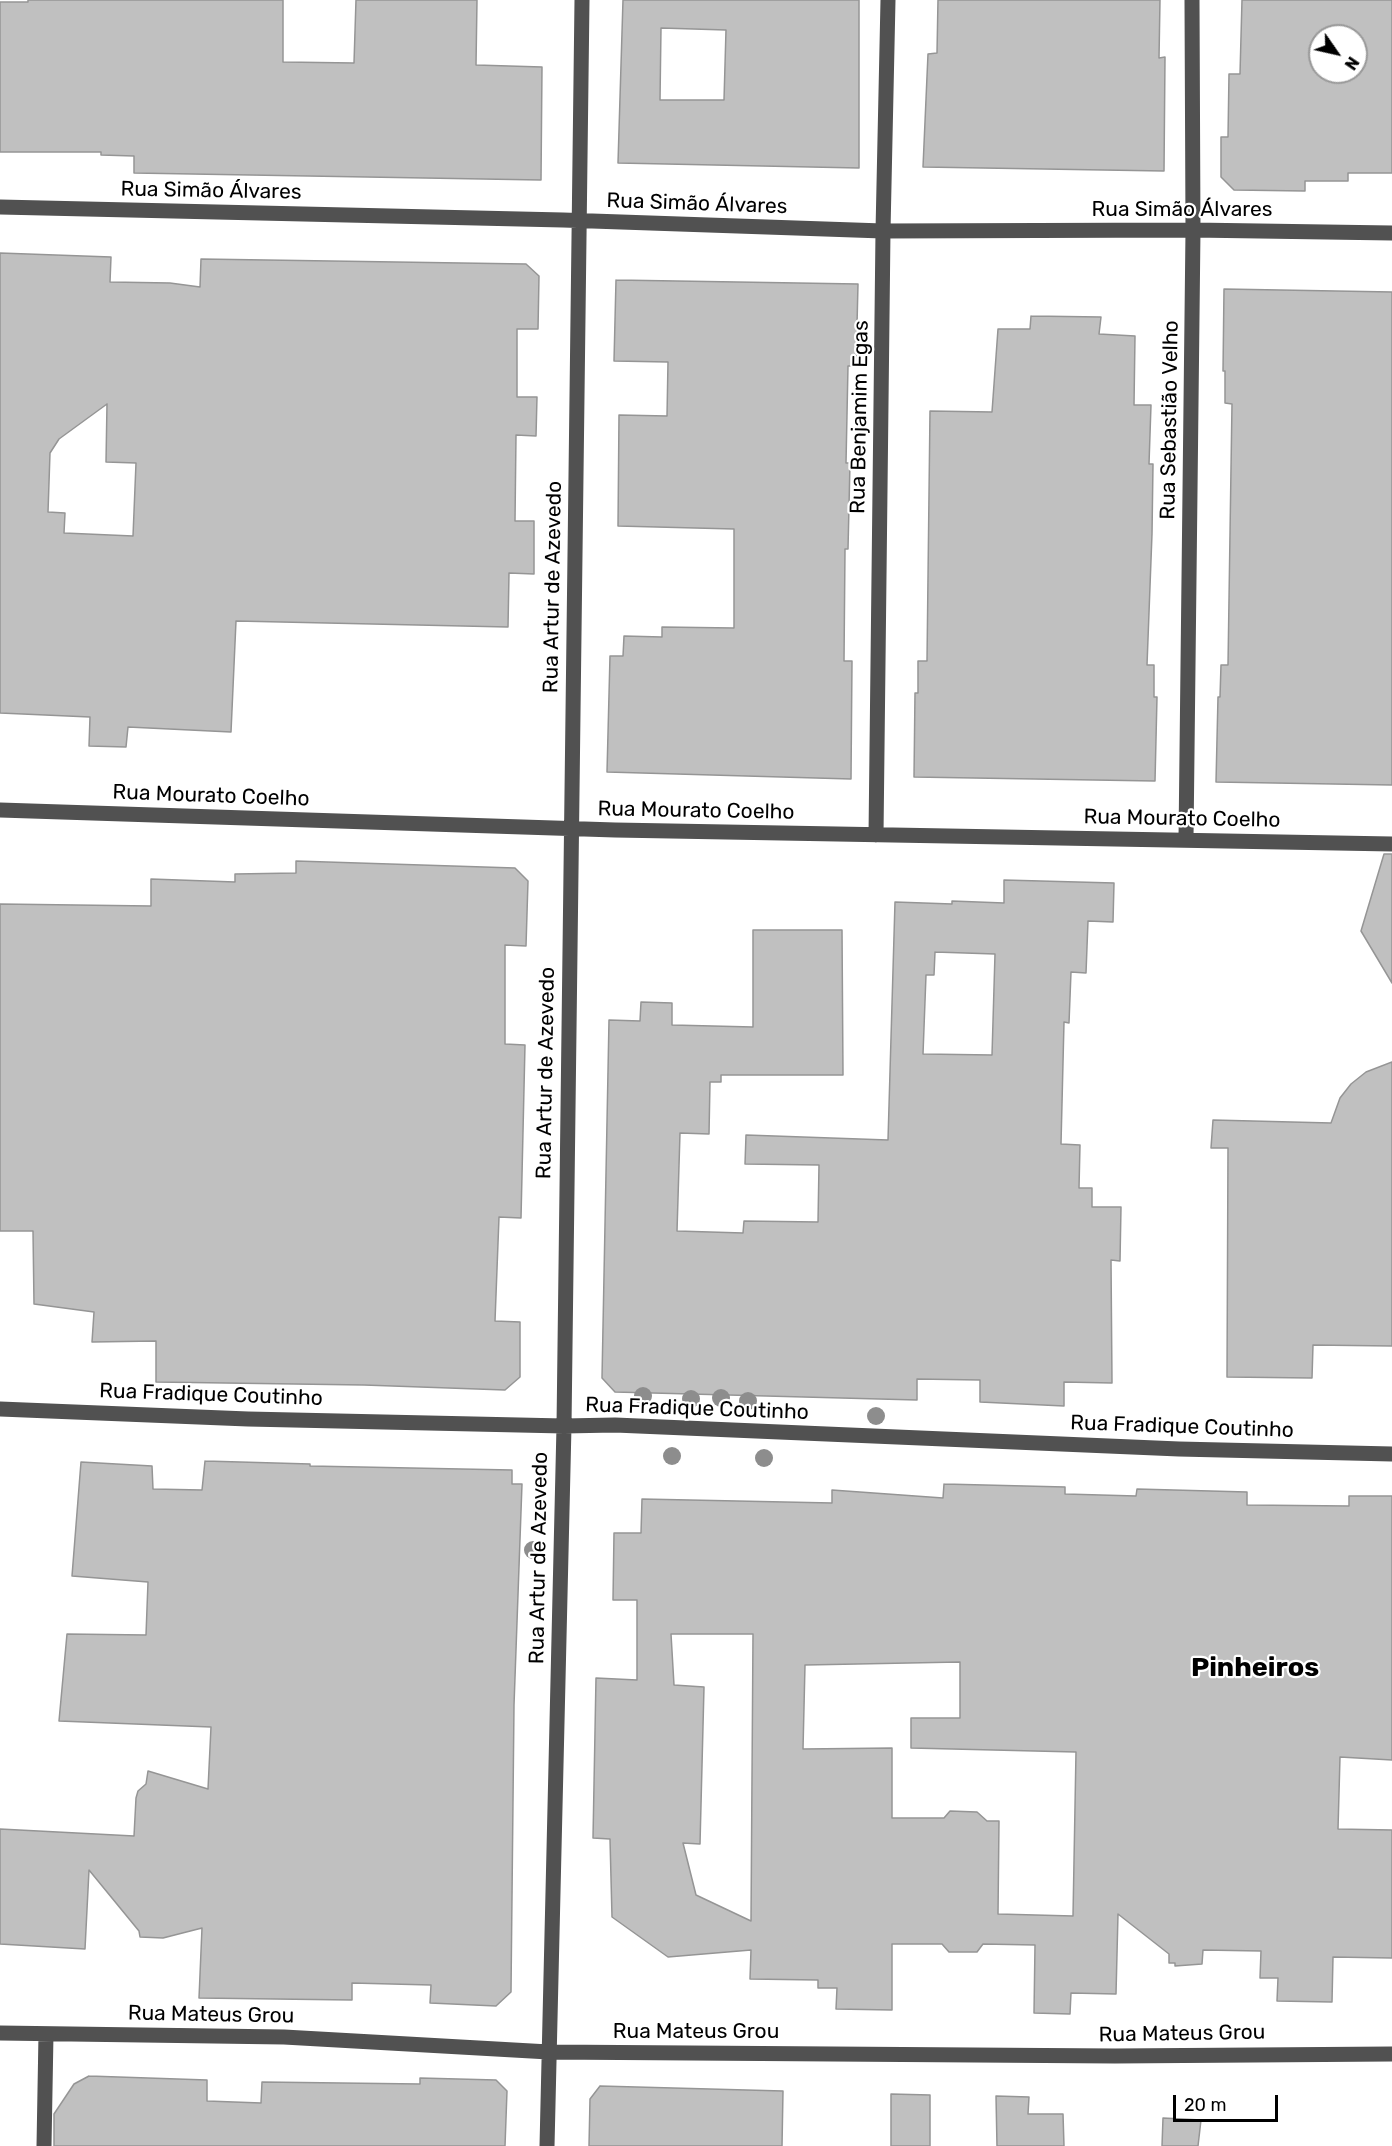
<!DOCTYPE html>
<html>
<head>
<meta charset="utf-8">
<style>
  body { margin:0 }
  #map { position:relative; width:1392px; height:2146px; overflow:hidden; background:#fff; font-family:Rubik,sans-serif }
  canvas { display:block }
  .north { position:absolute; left:1308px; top:24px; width:60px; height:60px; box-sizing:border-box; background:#fff; border:2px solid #999; border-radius:50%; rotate:124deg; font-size:16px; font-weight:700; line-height:24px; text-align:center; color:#000 }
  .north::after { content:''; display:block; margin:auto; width:21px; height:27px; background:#000; clip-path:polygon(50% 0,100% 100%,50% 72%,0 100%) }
  .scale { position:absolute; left:1173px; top:2095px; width:105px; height:27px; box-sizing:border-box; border:3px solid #000; border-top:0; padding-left:8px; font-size:18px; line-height:21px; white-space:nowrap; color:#000; -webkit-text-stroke:4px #fff; paint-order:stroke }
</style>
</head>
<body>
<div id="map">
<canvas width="1392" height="2146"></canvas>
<div class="north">N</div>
<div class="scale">20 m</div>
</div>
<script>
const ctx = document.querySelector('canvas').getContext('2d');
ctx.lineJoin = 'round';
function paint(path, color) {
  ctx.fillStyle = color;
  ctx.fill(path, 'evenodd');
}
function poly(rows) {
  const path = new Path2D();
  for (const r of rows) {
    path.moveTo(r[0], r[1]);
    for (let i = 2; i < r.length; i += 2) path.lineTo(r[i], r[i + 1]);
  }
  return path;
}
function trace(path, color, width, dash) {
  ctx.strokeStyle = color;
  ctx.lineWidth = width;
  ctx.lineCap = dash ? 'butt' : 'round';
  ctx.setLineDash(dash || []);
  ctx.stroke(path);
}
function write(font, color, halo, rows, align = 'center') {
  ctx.font = font + ' Rubik,sans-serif';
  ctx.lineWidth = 4.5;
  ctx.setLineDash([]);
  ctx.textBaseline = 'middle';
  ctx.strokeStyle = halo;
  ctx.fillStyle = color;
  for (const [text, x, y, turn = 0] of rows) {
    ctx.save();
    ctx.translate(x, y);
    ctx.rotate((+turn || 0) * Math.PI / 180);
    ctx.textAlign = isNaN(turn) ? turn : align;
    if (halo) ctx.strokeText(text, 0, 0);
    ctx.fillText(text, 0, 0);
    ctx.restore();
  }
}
const building = poly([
  [28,0,283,0,283,62,354,63,356,0,477,0,476,65,542,67,541,180,134,173,134,156,101,155,101,152,0,152,0,2,28,2,28,0],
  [623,0,859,0,859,168,618,163,623,0],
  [661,28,726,30,724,100,660,100,661,28],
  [938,0,1160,0,1159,58,1165,57,1164,171,923,167,928,54,937,53,938,0],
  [1242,0,1392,0,1392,173,1348,173,1348,181,1305,181,1305,191,1234,190,1221,177,1221,137,1228,137,1229,74,1240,74,1242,0],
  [1320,36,1356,36,1356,72,1320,72,1320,36],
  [0,253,111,257,110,282,170,283,200,287,201,259,526,264,539,276,538,329,517,329,517,397,537,397,536,436,516,435,515,521,534,521,534,574,509,573,508,627,236,621,231,732,128,727,126,747,89,746,90,717,0,713,0,253],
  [107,404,106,462,136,463,133,536,64,533,65,513,48,512,50,453,59,439,107,404],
  [616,280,858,284,856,366,848,366,846,463,850,463,848,549,845,549,844,661,852,661,851,779,607,772,610,656,623,656,624,636,662,637,662,627,734,628,734,529,618,526,619,415,667,416,668,362,614,361,616,280],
  [1224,289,1392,292,1392,785,1216,782,1218,697,1220,697,1221,665,1228,665,1231,469,1232,404,1225,403,1225,371,1223,371,1224,289],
  [1031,316,1101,317,1099,334,1135,336,1134,405,1151,405,1149,464,1153,464,1152,534,1147,665,1154,665,1154,697,1157,697,1155,781,914,777,915,693,918,693,918,661,927,661,930,411,992,412,998,329,1030,329,1031,316],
  [1384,854,1392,854,1392,983,1361,931,1384,854],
  [296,861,515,868,528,881,526,946,505,945,505,1044,525,1045,521,1218,499,1217,495,1321,520,1322,520,1377,505,1390,364,1385,156,1382,156,1341,92,1342,94,1312,34,1304,33,1231,0,1231,0,904,151,906,151,879,235,882,235,874,296,873,296,861],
  [1004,880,1114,883,1113,922,1088,921,1086,973,1071,972,1069,1023,1064,1022,1061,1144,1080,1145,1079,1188,1092,1188,1092,1207,1121,1207,1120,1261,1111,1260,1112,1383,1064,1382,1064,1406,980,1402,980,1380,917,1379,917,1400,615,1392,602,1378,609,1020,640,1021,641,1002,672,1003,672,1025,753,1027,753,930,842,930,843,1075,721,1075,721,1082,710,1082,709,1134,680,1133,677,1231,743,1233,744,1221,818,1222,819,1165,745,1164,746,1135,888,1140,895,902,952,904,952,901,1004,903,1004,880],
  [935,952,995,954,992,1055,923,1054,926,975,934,975,935,952],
  [1392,1062,1392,1346,1313,1345,1312,1378,1227,1377,1228,1148,1211,1148,1213,1120,1331,1123,1340,1098,1351,1084,1366,1072,1392,1062],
  [205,1461,310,1464,310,1466,512,1470,512,1484,522,1484,514,1705,511,1992,496,2006,430,2003,431,1985,352,1983,352,2000,199,1998,202,1928,163,1938,140,1937,139,1931,89,1870,85,1949,0,1944,0,1829,134,1836,136,1798,138,1791,146,1784,148,1771,208,1789,211,1727,59,1721,67,1634,146,1635,148,1582,72,1576,81,1462,152,1466,153,1489,202,1490,205,1461],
  [944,1484,1065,1487,1065,1494,1136,1496,1137,1489,1247,1492,1247,1505,1349,1506,1349,1496,1392,1496,1392,1760,1340,1757,1338,1829,1392,1830,1392,1958,1333,1957,1332,2002,1277,2001,1278,1978,1260,1978,1261,1951,1203,1950,1202,1964,1175,1966,1175,1963,1169,1963,1169,1954,1118,1914,1116,1994,1071,1993,1070,2014,1034,2013,1035,1945,983,1944,977,1952,949,1952,942,1944,892,1944,892,2010,836,2009,837,1988,818,1988,818,1980,750,1979,751,1950,668,1957,612,1917,610,1839,593,1838,596,1678,637,1680,637,1600,613,1600,614,1533,641,1533,642,1499,832,1503,832,1490,943,1498,944,1484],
  [671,1634,753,1634,751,1921,696,1895,683,1843,700,1844,704,1687,674,1685,671,1634],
  [960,1662,960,1718,911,1718,911,1748,1076,1752,1073,1916,998,1914,999,1821,987,1821,977,1812,950,1811,944,1818,892,1818,892,1748,803,1749,805,1665,960,1662],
  [89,2076,207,2080,207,2101,261,2103,262,2082,420,2084,420,2078,496,2080,507,2091,505,2146,54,2146,54,2114,74,2084,89,2076],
  [600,2086,783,2091,782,2146,589,2146,590,2099,600,2086],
  [891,2094,930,2095,930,2146,891,2146,891,2094],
  [996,2096,1029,2097,1028,2114,1063,2114,1064,2146,997,2146,996,2096],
  [1163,2118,1201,2120,1198,2146,1162,2146,1163,2118]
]);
const minor = poly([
  [0,207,563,220,883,231,1193,230,1392,233],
  [0,810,615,830,1392,844],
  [876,835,883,231,888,0],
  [1186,839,1193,230,1192,0],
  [0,1409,248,1419,564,1426,615,1425,1179,1449,1392,1454],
  [0,2033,284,2037,549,2052,1115,2056,1392,2054],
  [44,2146,46,2034],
  [547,2146,564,1426,582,0]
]);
const trees = [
  [643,1396],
  [721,1398],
  [691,1399],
  [748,1401],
  [876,1416],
  [672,1456],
  [764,1458],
  [533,1550]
];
const streetNames = [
  ["Rua Simão Álvares",211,191,1],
  ["Rua Simão Álvares",697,204,2],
  ["Rua Simão Álvares",1182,210],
  ["Rua Benjamim Egas",860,417,-89],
  ["Rua Sebastião Velho",1170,420,-89],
  ["Rua Artur de Azevedo",553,587,-89],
  ["Rua Mourato Coelho",211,796,2],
  ["Rua Mourato Coelho",696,811,1],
  ["Rua Mourato Coelho",1182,819,1],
  ["Rua Artur de Azevedo",546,1073,-89],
  ["Rua Fradique Coutinho",211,1395,2],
  ["Rua Fradique Coutinho",697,1409,2],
  ["Rua Fradique Coutinho",1182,1427,2],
  ["Rua Artur de Azevedo",539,1558,-89],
  ["Rua Mateus Grou",211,2015,1],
  ["Rua Mateus Grou",696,2032],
  ["Rua Mateus Grou",1182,2034,-1]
];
const districtNames = [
  ["Pinheiros",1255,1668]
];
paint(building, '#c0c0c0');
trace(building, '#959595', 1.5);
trace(minor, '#515151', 15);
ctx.fillStyle = '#8d8d8d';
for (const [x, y] of trees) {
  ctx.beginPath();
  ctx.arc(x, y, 9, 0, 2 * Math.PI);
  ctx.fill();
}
write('21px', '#000', '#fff', streetNames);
write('bold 27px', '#000', '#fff', districtNames);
</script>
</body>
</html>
